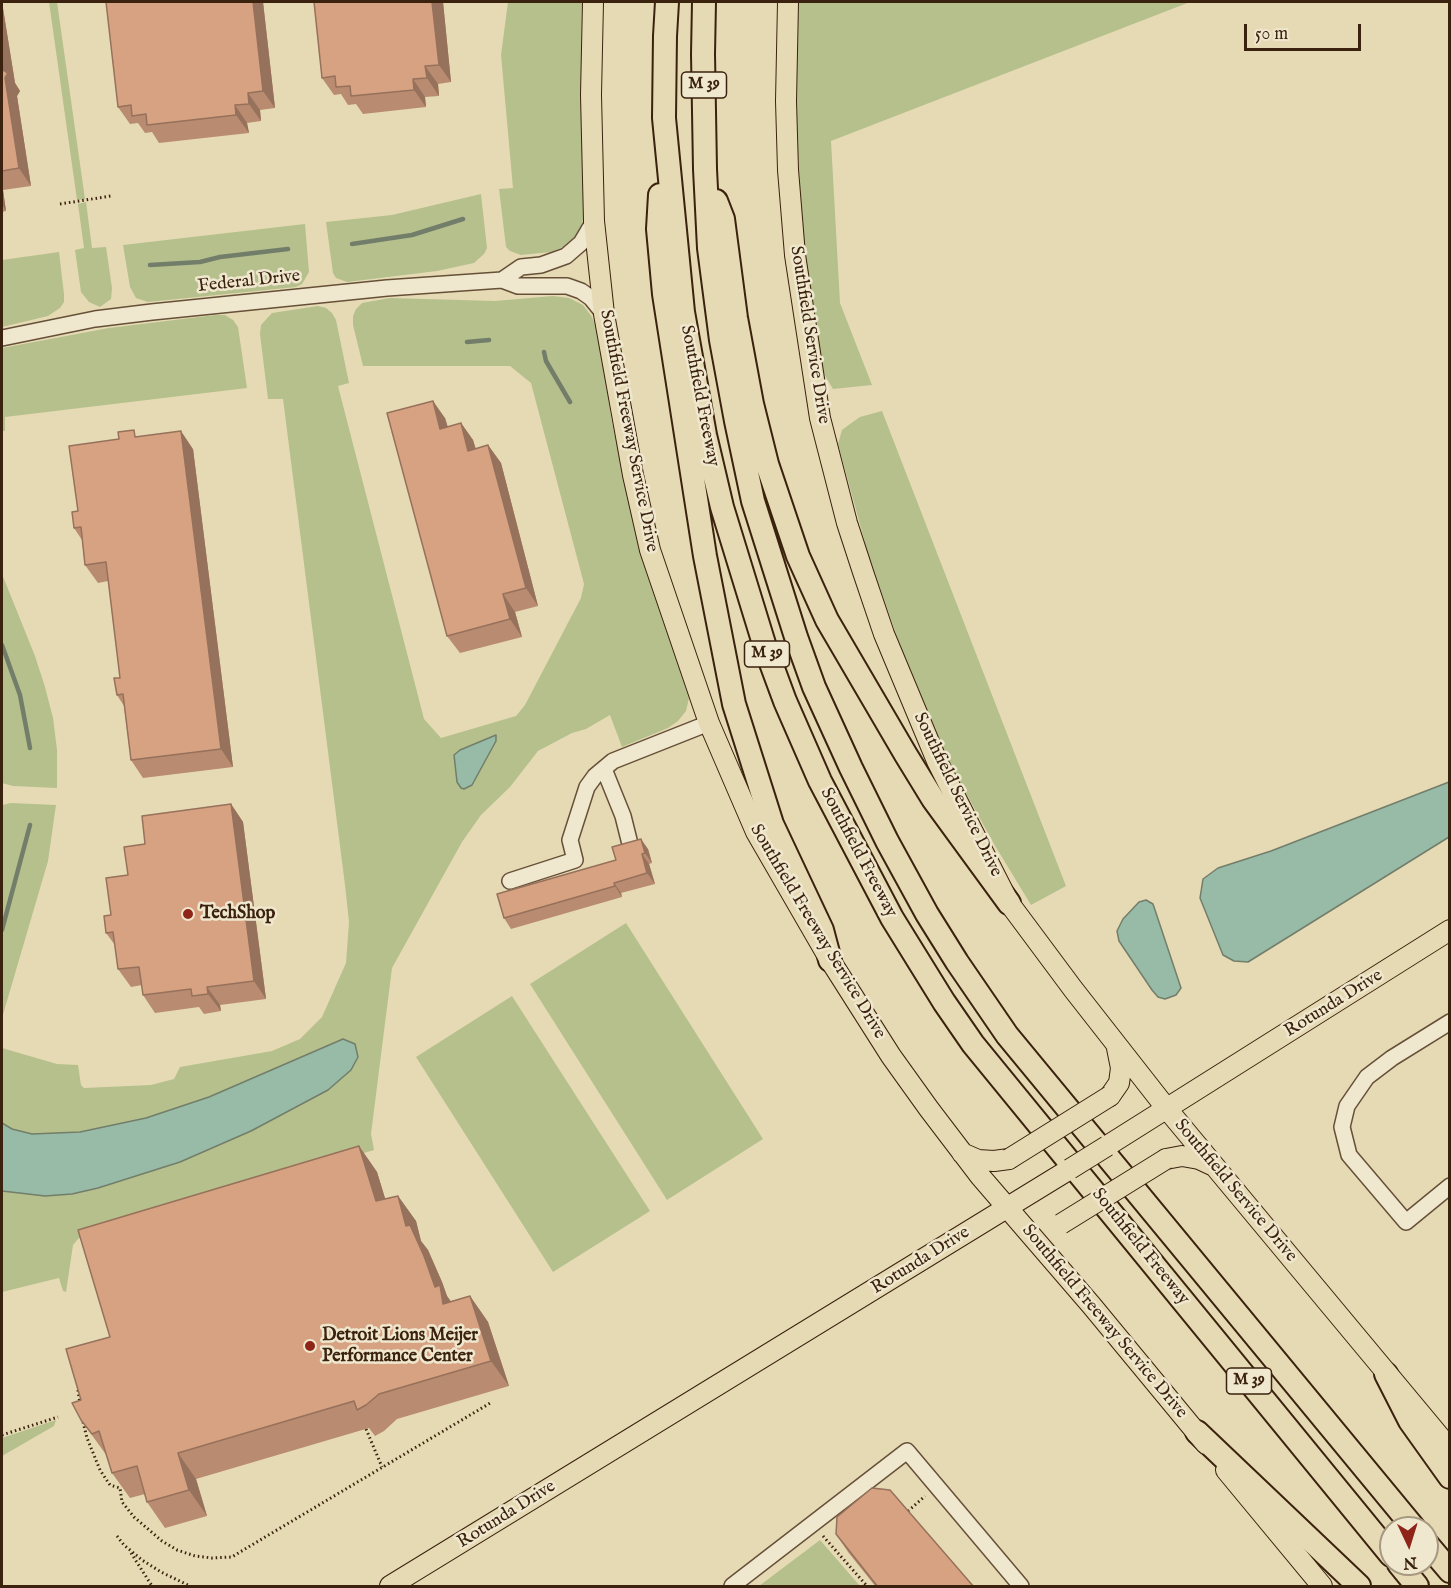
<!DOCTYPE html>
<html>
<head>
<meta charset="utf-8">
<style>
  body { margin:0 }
  #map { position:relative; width:1451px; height:1588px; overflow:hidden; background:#e6dab4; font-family:"IM FELL English",serif }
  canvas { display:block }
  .frame { position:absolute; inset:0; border:3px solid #3b220e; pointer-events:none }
  .north { position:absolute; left:1379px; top:1516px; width:60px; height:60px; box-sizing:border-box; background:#efe7ce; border:2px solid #a79881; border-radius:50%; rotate:176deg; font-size:16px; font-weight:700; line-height:24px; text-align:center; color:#3b220e }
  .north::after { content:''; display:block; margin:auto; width:21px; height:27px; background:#8f2418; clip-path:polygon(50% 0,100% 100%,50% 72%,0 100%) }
  .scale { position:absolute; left:1244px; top:24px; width:117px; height:27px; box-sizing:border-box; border:3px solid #3b220e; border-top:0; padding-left:8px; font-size:18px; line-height:21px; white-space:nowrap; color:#3b220e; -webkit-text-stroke:4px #efe7ce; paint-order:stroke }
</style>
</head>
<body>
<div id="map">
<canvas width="1451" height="1588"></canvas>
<div class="frame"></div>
<div class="north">N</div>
<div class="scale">50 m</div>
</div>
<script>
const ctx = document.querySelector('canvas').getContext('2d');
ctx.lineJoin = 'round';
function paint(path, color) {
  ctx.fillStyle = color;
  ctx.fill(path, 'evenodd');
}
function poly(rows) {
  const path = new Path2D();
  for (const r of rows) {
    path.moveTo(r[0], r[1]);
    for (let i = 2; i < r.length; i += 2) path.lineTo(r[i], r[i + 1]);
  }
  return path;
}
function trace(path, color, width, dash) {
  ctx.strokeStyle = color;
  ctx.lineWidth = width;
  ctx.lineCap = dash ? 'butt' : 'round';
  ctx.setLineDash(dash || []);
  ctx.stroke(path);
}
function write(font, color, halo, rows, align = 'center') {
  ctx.font = font + ' "IM FELL English",serif';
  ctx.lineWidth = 5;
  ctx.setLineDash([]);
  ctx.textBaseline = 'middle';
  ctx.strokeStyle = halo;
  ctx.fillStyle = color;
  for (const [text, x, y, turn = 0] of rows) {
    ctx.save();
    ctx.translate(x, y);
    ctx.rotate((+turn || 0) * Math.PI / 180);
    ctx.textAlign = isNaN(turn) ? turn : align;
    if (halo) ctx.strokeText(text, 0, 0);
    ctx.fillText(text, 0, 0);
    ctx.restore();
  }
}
const green = poly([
  [49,2,57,2,85,199,77,200],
  [508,2,582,2,581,109,584,211,582,225,575,237,565,246,551,252,521,255,510,251,506,247,499,189,513,188,501,55],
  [798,2,1190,2,831,141,840,303,872,385,833,389,824,374,815,336,802,224,795,102],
  [481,194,487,248,484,254,474,263,437,271,347,282,336,278,333,273,326,222,392,215],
  [86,202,92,248,106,247,112,288,111,299,100,307,89,302,81,292,75,250,84,248,78,204],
  [305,224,309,272,302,284,296,287,148,302,136,298,130,287,123,245],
  [59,252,64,294,64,302,60,308,48,316,2,327,2,260],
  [553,296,569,298,583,305,592,317,598,332,612,422,632,512,657,599,685,686,689,698,686,711,678,721,668,728,622,747,610,715,586,729,572,733,538,751,510,787,481,815,462,842,392,968,371,1134,374,1150,86,1234,78,1239,73,1245,66,1292,63,1291,59,1278,2,1292,2,1048,57,1064,78,1065,81,1085,84,1088,151,1085,174,1079,180,1067,272,1051,300,1039,322,1017,346,963,349,922,345,885,283,399,268,399,260,334,261,325,272,313,318,306,326,308,332,313,336,320,349,383,338,386,424,719,441,738,516,716,525,705,581,598,584,584,531,383,510,366,363,366,353,325,353,316,356,309,362,303,390,298,495,301],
  [215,315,225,315,233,320,238,327,247,388,5,417,5,431,2,431,2,348,109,328],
  [882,411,1066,886,1031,905,994,844,951,766,898,640,867,550,838,444,842,430,850,424,860,417],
  [2,574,35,656,45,687,53,718,57,750,57,788,13,786,2,783],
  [11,803,56,805,48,861,2,1018,2,805],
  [626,923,763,1139,667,1200,530,984],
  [512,996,650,1211,553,1272,416,1057],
  [56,1420,54,1426,2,1456,2,1438],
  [820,1540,860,1586,759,1586]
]);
const water = poly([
  [496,735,496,741,472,785,464,789,461,788,457,782,454,755,460,750,496,735],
  [1449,782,1449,837,1248,962,1234,961,1223,955,1200,898,1203,879,1218,868,1271,851,1449,782],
  [1146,900,1153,904,1181,988,1176,995,1165,999,1158,997,1152,990,1119,941,1117,931,1123,919,1139,902,1146,900],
  [343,1039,355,1044,358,1057,351,1070,328,1090,251,1131,180,1162,98,1188,72,1194,45,1196,2,1191,2,1123,12,1129,32,1134,80,1132,146,1118,209,1097,343,1039]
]);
const stream = poly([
  [352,244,412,235,463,219],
  [150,265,200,262,220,257,288,249],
  [467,342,489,340],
  [544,352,546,361,570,402],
  [2,645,20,695,30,748],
  [2,930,30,825]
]);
const path = poly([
  [60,204,111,196],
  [78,1390,80,1404],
  [83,1422,87,1438,100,1470,110,1485,120,1488,122,1502,134,1517,162,1541,177,1550,195,1556,212,1558,232,1557,240,1552,492,1402],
  [366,1429,382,1467],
  [2,1435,58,1417],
  [908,1511,925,1496],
  [117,1536,124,1545,142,1560,161,1572,190,1586],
  [823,1536,867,1586],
  [131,1553,152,1586]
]);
const minor = poly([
  [502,280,521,267,541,265,566,256,581,243,594,221],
  [2,338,95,319,152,312,387,288,502,280,518,286,567,286,581,291,591,298,604,314],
  [604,769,623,816,630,844],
  [510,881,575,860,570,840,587,787,595,776,613,761,709,723],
  [1450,1022,1392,1058,1367,1077,1347,1106,1342,1127,1349,1155,1406,1222,1450,1186],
  [732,1586,907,1451,1021,1586]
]);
const major = poly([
  [593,2,591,95,594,221,604,314,633,475,650,550,709,723,756,832,830,960,891,1056,929,1109,980,1176,1092,1306,1206,1444],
  [788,2,786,101,788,170,795,255,820,418,847,523,863,572,884,634,937,761,1009,903,1073,989,1167,1109,1450,1449],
  [1110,1096,1119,1083,1121,1068,1117,1048],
  [1107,1146,1450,930],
  [962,1153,978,1160,994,1161,1009,1159],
  [1166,1159,1182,1156,1199,1159,1214,1166],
  [1226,1470,1322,1586],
  [390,1586,1070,1169]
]);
const highway = poly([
  [667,2,665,36,664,118,683,312,705,435,722,507,765,647,785,701,820,781,892,918,944,1002,973,1044,1391,1555],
  [704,2,703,54,705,169,709,248,721,340,736,421,753,501,796,637,814,687,851,768,887,841,927,914,957,962,1007,1035,1414,1528],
  [660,195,658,229,664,294,705,556,734,704,772,824,822,930,830,960],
  [716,201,723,219,736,318,752,404,767,464,798,556,827,620,906,755,933,799,1009,903],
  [1386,1374,1410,1421,1450,1477],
  [1197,1432,1359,1586],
  [1427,1544,1450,1571],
  [1399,1564,1417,1586]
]);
const majorBridge = poly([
  [1009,1159,1110,1096],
  [1070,1169,1107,1146],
  [1061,1224,1166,1159]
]);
const wall = poly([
  [2,2,15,83,20,91,17,96,31,186,3,190,6,211,2,212],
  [263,2,275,108,260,110,261,121,247,123,249,133,159,143,152,132,145,133,138,123,130,124,118,107],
  [314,2,443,2,451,82,438,84,439,96,425,97,426,107,363,114,356,104,348,105,341,94,334,95,322,78],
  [445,418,448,427,461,423,473,440,476,449,488,445,501,463,538,606,515,612,522,637,460,653,447,636],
  [139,436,193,449,233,767,143,778,131,760,124,706,117,695,120,678,108,581,98,583,85,565,82,540,74,528,78,511],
  [231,804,243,822,266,999,220,1005,221,1011,204,1014,199,1007,155,1013,143,995,142,985,131,987,118,969,115,945,106,933,111,915,128,875,145,844],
  [648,849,652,863,649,864,655,884,621,893,622,897,511,929,504,918],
  [359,1146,377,1172,385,1199,398,1196,416,1221,421,1241,428,1250,442,1282,447,1296,451,1302,470,1296,488,1322,509,1386,397,1419,384,1431,375,1436,369,1428,196,1479,207,1516,165,1528,147,1502,145,1494,130,1498,112,1473,107,1456,81,1420,81,1400,110,1337],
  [836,1534,974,1587,876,1587,848,1552]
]);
const shadedWall = poly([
  [2,2,15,83,20,91,17,96,31,186,19,168,3,70,2,58],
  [253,2,263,2,275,108,263,91],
  [432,2,443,2,451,82,439,65],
  [425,66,438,84,439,96,427,78],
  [413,79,425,97,426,107,414,90],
  [248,93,260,110,261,121,249,104],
  [235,105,247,123,249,133,236,115],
  [2,188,3,190,6,211,2,204],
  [433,401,445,418,453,446,440,429],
  [461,423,473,440,481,468,468,451],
  [181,431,193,449,233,767,221,749],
  [488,445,501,463,538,606,526,588],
  [503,594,515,612,522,637,510,619],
  [231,804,243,822,266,999,254,981],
  [641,839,648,849,652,863,645,853],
  [642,854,649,864,655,884,647,873],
  [614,883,621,893,622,897,615,886],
  [207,987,220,1005,221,1011,208,994],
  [359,1146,377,1172,394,1227,376,1201],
  [398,1196,416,1221,421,1241,428,1250,442,1282,447,1296,458,1311,443,1304,406,1226],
  [470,1296,488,1322,509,1386,491,1361],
  [178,1453,196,1479,207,1516,189,1490]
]);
const building = poly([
  [106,2,253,2,263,91,248,93,249,104,235,105,236,115,147,125,146,114,132,116,131,105,118,107,106,2],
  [314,2,432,2,439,65,425,66,427,78,413,79,414,90,351,96,350,86,336,87,335,76,322,78,314,2],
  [2,58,3,70,8,73,5,78,19,168,2,171,2,58],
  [433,401,440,429,461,423,468,451,488,445,526,588,503,594,510,619,447,636,387,413,433,401],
  [134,430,135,437,181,431,221,749,131,760,123,694,117,695,114,678,120,678,106,562,85,565,81,527,74,528,72,512,78,511,69,446,119,439,118,432,134,430],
  [231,804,254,981,207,987,208,994,192,996,191,989,143,995,139,967,118,969,113,932,106,933,104,916,111,915,106,878,128,875,124,847,145,844,142,816,231,804],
  [641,839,645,853,642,854,647,873,614,883,615,886,504,918,497,894,616,860,612,847,641,839],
  [359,1146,376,1201,398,1196,406,1226,410,1225,424,1256,435,1287,440,1285,443,1304,470,1296,491,1361,379,1394,366,1405,357,1410,354,1401,178,1453,189,1490,147,1502,137,1466,112,1473,99,1431,92,1434,81,1420,72,1403,81,1400,66,1349,110,1337,78,1230,359,1146],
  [872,1488,890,1490,974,1587,878,1587,836,1534,837,1517,872,1488]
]);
const markers = [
  [188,914,6,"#8f2418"],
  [310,1346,6,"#8f2418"]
];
const shields = [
  [704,85,45],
  [767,654,45],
  [1249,1381,45]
];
const shieldNames = [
  ["M 39",704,85],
  ["M 39",767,654],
  ["M 39",1249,1381]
];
const streetNames = [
  ["Federal Drive",249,282,-6],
  ["Southfield Service Drive",809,335,81],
  ["Southfield Freeway",699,396,79],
  ["Southfield Freeway Service Drive",628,431,79],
  ["Southfield Service Drive",957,795,64],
  ["Southfield Freeway",858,853,62],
  ["Southfield Freeway Service Drive",817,932,59],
  ["Rotunda Drive",1334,1004,-32],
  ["Southfield Service Drive",1235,1191,50],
  ["Southfield Freeway",1140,1247,51],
  ["Rotunda Drive",921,1261,-32],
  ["Southfield Freeway Service Drive",1104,1322,50],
  ["Rotunda Drive",507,1515,-32]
];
const poiNames = [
  ["TechShop",200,914],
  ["Detroit Lions Meijer",322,1336],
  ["Performance Center",322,1357]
];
paint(green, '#b5c08d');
paint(water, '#97bba7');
trace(water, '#727e6a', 1.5);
trace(stream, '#727e6a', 4.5);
trace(minor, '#665038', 18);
trace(major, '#3b220e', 22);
trace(highway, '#3b220e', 26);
trace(path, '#3b220e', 3, [1.5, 3]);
trace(minor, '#efe7ce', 15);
trace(major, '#e6dab4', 20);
trace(highway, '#e6dab4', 22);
trace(majorBridge, '#3b220e', 22, []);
trace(majorBridge, '#e6dab4', 20);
paint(wall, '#b98b70');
paint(shadedWall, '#96715b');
paint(building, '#d7a282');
trace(building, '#96715b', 1.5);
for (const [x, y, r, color] of markers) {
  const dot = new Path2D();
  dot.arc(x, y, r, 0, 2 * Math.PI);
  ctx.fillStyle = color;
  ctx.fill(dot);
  trace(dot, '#efe7ce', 2);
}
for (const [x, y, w] of shields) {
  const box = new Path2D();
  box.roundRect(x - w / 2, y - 13, w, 26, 4.5);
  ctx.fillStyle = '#efe7ce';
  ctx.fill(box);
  trace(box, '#3b220e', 1.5);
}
write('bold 16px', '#3b220e', null, shieldNames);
write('18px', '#3b220e', '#efe7ce', streetNames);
write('bold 18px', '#3b220e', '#efe7ce', poiNames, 'left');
</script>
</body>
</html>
